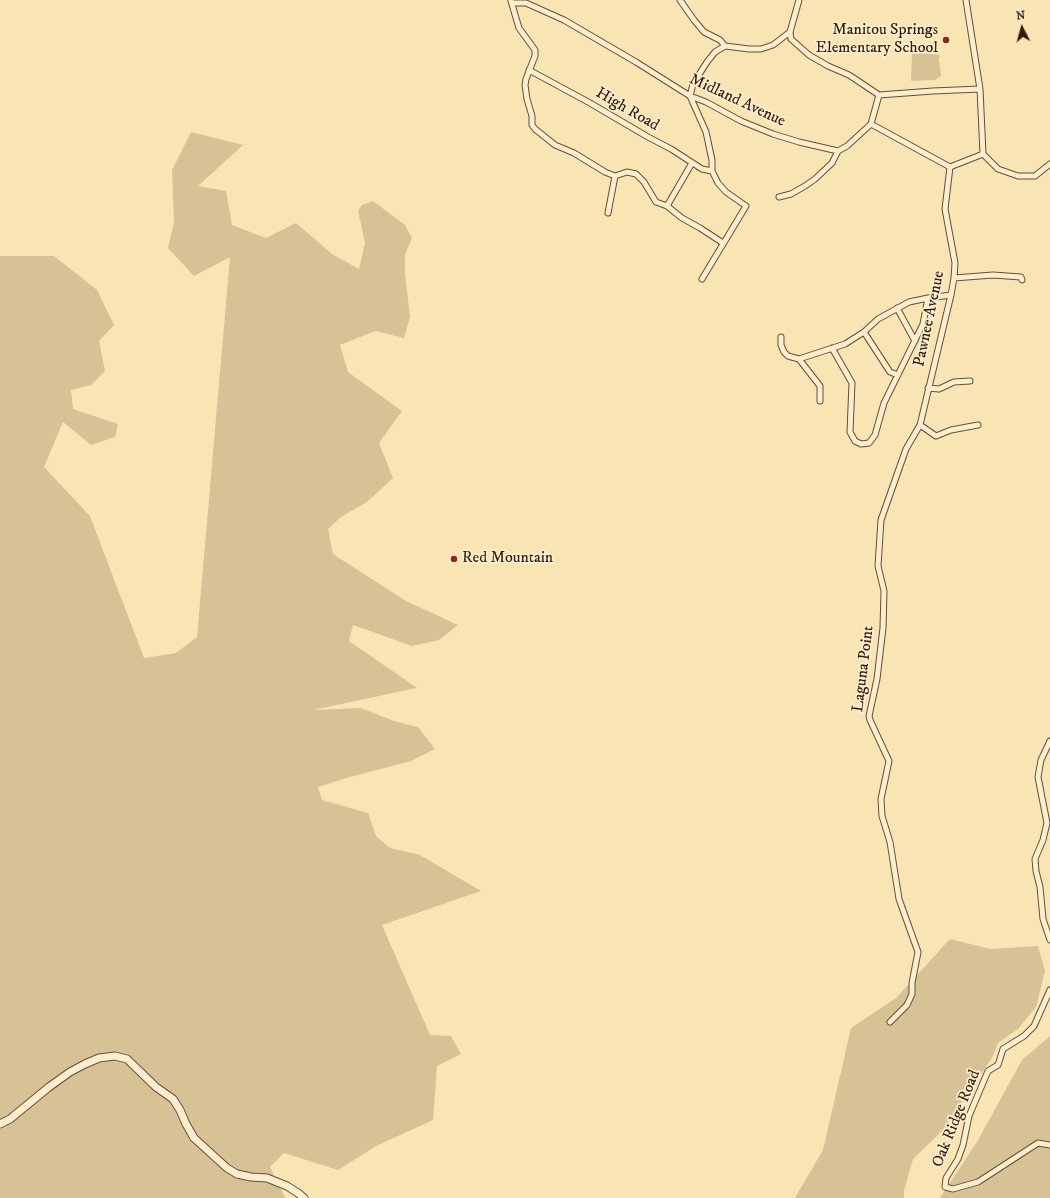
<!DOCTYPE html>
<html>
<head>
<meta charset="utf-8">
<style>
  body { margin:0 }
  #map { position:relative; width:1050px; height:1198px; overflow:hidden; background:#f8e5b3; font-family:"IM FELL DW Pica",serif }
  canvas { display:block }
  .north { position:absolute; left:1002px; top:8px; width:40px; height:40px; -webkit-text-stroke:3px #faeece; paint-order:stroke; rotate:354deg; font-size:11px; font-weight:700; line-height:16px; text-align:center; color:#381a0b }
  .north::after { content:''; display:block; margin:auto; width:14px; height:18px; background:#381a0b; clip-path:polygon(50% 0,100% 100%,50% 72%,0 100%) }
</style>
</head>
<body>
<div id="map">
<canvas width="1050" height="1198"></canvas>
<div class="north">N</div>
</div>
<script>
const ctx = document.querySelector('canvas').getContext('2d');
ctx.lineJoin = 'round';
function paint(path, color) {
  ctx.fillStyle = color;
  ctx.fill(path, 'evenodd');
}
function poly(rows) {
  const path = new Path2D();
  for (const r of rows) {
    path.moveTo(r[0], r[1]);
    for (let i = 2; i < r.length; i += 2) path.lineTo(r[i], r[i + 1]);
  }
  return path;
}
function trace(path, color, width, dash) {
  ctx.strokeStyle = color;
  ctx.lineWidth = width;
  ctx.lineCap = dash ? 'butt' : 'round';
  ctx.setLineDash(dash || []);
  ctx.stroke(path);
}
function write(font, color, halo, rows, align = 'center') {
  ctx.font = font + ' "IM FELL DW Pica",serif';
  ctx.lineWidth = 3.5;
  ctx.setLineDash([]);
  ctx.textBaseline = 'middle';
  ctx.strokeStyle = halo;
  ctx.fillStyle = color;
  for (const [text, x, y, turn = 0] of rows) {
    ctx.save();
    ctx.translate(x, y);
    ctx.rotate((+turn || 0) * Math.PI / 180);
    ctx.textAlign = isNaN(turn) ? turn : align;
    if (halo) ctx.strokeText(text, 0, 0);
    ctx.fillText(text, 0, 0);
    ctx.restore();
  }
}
const green = poly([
  [912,52,940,55,939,60,941,76,935,80,911,81],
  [191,132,243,145,198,186,226,191,232,225,266,238,296,223,332,254,359,269,365,243,358,211,362,205,373,201,405,225,412,238,405,255,405,274,410,317,404,338,375,331,340,345,348,372,402,411,379,443,393,478,367,502,341,517,328,529,333,554,406,601,458,625,439,640,412,646,353,625,349,641,417,688,313,710,361,708,394,721,418,727,435,749,411,761,350,777,318,787,322,800,368,813,376,836,390,848,420,855,481,891,382,925,430,1035,451,1036,461,1054,437,1066,433,1120,376,1146,338,1170,284,1153,270,1167,285,1198,0,1198,0,256,54,256,97,290,114,325,99,341,105,371,91,385,71,390,73,409,118,424,115,437,91,445,63,422,44,467,90,516,144,658,176,653,197,637,230,257,194,276,168,248,174,222,172,170],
  [950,939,990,949,1038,946,1045,971,1036,1007,1018,1029,998,1043,992,1058,943,1130,913,1159,904,1190,904,1198,795,1198,823,1150,851,1028,896,998],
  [1050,1036,1050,1198,940,1198,978,1140,1022,1060]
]);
const minor = poly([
  [680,0,694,20,704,32,720,40,725,46,749,49,761,49,773,45,790,32,791,39,809,55,828,66,849,75,879,95,933,91,980,89],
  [966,0,980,89,983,154],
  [511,1,519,28,535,50,535,56,526,79,525,85,527,99,532,116,532,125,535,129,555,145,574,153,605,172,615,176,627,172,636,174,644,182,656,202,667,206,682,218,700,228,723,243],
  [512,3,526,3,564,20,636,62,690,96,706,102,741,121,773,134,799,142,838,151,847,146,871,124],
  [790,32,799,0],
  [529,70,590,103,648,137,671,149,702,169,712,171],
  [871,124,950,167],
  [871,124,879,95],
  [983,154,998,169,1018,176,1035,176,1050,164],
  [779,197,791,194,805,186,815,179,832,163,838,151],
  [667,206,692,163],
  [608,213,615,176],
  [954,278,993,275,1021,277,1022,280],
  [702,279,746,206,726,192,718,183,712,171,712,160,706,132,690,96,693,84,707,62,715,52,725,46],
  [897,308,915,341],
  [864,332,890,372,898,375],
  [781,337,781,345,784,352,788,356,799,359,845,344,864,332,878,319,909,302,928,298,951,295],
  [832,348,852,383,850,432,855,441,861,444,869,443,875,435,884,403,923,324,928,298],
  [799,359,820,386,820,401],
  [928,388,939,389,954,382,970,381],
  [920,425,936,436,951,430,978,425],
  [1050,741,1041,760,1038,777,1047,823,1043,840,1035,859,1036,871,1040,887,1043,919,1050,940],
  [1050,990,1034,1026,1024,1036,1003,1049,998,1065,988,1071,969,1116,963,1145,958,1159,946,1178,945,1187,953,1189,978,1182,1038,1143,1050,1145],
  [890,1022,907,1005,912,994,912,983,918,952,899,899,890,842,882,816,881,799,889,761,870,720,869,716,877,679,883,628,884,591,878,566,881,520,906,449,920,425,951,295,954,278,955,263,945,209,950,167,983,154]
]);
const tertiary = poly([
  [0,1124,10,1119,49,1087,70,1072,85,1064,99,1058,115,1056,127,1059,156,1087,173,1099,180,1110,186,1124,194,1138,227,1168,237,1174,251,1177,267,1178,287,1186,298,1193,304,1198]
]);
const markers = [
  [946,40,4,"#8f2418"],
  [454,559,4,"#8f2418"]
];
const poiNames = [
  ["Manitou Springs",938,31],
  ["Elementary School",938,49],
  ["Red Mountain",462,559,"left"]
];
const streetNames = [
  ["Midland Avenue",737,101,25],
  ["High Road",627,110,30],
  ["Pawnee Avenue",930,319,-78],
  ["Laguna Point",864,669,-83],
  ["Oak Ridge Road",957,1119,-68]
];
paint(green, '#d7c296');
trace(minor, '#684d35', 7);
trace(tertiary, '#684d35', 9);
trace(minor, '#faeece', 5);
trace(tertiary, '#faeece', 7);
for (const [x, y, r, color] of markers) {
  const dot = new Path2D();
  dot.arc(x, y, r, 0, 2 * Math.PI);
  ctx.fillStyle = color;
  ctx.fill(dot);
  trace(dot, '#faeece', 1.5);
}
write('16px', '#381a0b', '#faeece', poiNames, 'right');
write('16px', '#381a0b', '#faeece', streetNames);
</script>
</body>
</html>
